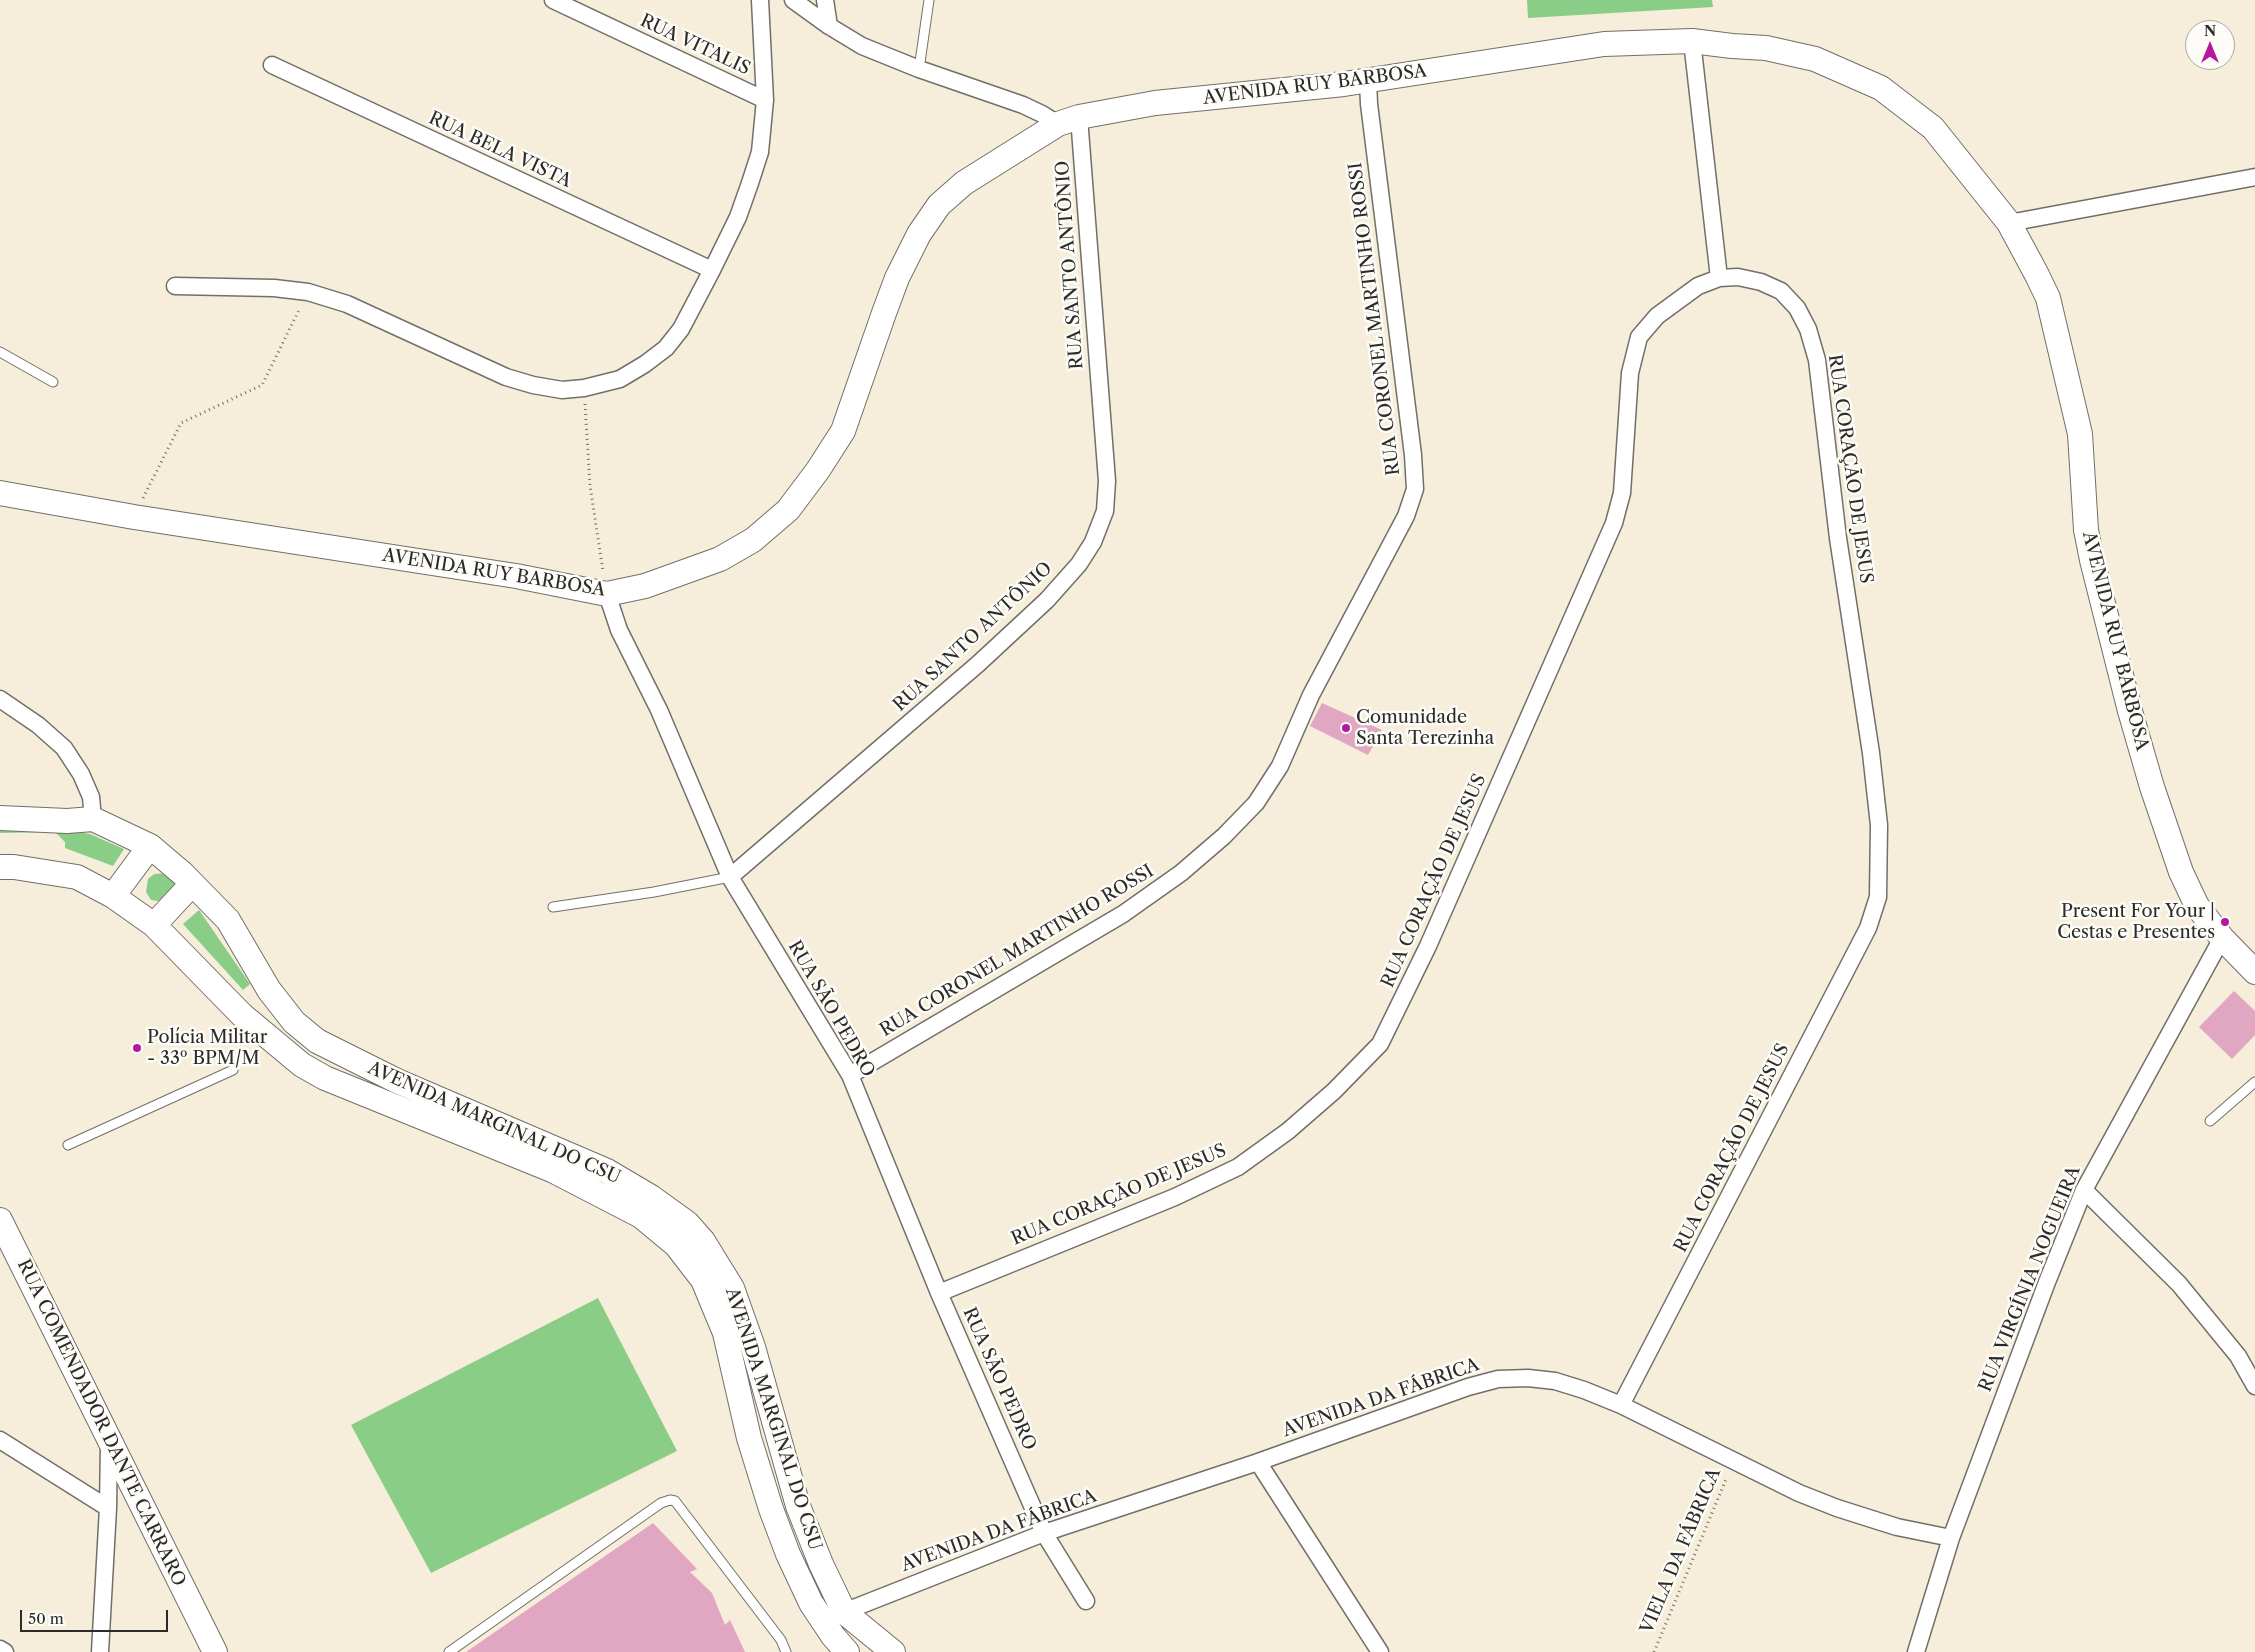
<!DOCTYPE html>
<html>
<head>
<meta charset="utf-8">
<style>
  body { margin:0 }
  #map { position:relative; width:2255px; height:1652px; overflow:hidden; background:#f6edda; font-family:"Libre Caslon Text",serif }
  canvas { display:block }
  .north { position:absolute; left:2185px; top:20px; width:50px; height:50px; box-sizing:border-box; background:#fdfcf7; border:1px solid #a9a8a5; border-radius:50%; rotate:0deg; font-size:14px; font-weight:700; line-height:20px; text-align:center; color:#2b2b2b }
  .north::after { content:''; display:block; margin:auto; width:18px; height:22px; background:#b5179e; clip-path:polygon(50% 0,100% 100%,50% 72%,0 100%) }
  .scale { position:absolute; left:20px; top:1610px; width:148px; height:22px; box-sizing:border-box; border:2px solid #2b2b2b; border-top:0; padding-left:6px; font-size:15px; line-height:18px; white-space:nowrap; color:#2b2b2b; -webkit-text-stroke:4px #fdfcf7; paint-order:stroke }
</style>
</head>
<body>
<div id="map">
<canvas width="2255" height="1652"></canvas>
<div class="north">N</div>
<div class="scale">50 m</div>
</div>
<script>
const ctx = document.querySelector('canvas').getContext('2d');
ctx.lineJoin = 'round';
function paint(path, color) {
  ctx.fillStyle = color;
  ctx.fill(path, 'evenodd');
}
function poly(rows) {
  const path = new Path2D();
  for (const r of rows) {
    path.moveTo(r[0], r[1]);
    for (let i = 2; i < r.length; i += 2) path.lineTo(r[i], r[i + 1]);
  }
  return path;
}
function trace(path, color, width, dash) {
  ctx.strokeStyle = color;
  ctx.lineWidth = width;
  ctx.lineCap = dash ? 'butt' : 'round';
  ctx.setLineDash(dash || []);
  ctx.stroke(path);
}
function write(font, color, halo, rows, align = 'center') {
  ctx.font = font + ' "Libre Caslon Text",serif';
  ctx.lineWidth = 5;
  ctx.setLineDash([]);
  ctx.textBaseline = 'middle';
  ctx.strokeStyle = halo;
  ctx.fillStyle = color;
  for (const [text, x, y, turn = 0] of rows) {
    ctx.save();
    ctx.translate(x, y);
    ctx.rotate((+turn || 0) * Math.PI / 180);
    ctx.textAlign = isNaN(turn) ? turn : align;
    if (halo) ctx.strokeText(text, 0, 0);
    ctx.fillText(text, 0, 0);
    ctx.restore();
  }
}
const green = poly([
  [1527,0,1712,0,1713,7,1528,18],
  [0,826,50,827,90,834,124,849,113,866,65,848,65,842,55,832,0,833],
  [168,873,175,882,174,887,167,897,158,901,151,900,146,892,148,879,154,874],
  [199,910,250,984,243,990,183,924],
  [598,1298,677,1451,431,1573,351,1425]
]);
const building = poly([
  [1322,703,1382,730,1368,755,1310,726],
  [2234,991,2255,1011,2255,1035,2232,1059,2199,1027],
  [653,1523,697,1569,690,1572,712,1593,725,1625,730,1620,745,1652,466,1652]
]);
const path = poly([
  [585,404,590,486,603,571],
  [143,498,181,423,262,385,300,308],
  [1654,1652,1727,1477]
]);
const lane = poly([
  [919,69,929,0],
  [0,352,53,382],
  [553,907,654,892,730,877],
  [2210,1121,2255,1082],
  [68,1145,233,1070],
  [449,1652,661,1503,670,1500,675,1501,781,1640,786,1652]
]);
const street = poly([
  [553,0,765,100],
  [793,0,829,26,862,46,919,69,1023,105,1042,114,1058,124],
  [825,0,829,26],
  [1692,41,1719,278],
  [272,65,712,270],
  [2009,223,2255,177],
  [175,286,274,288,308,292,347,304,506,377,533,385,562,390,584,388,620,379,645,364,666,348,681,329,712,270,738,217,750,183,760,152,765,100,760,0],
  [607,594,619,630,659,710,730,877,850,1075,939,1293,1044,1533,1086,1601],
  [0,699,38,725,64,748,81,774,91,797,93,819],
  [730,877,978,664,1047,600,1079,564,1093,542,1105,511,1107,481,1079,117],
  [850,1075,1123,914,1181,873,1224,836,1256,803,1280,766,1311,695,1406,516,1415,489,1413,455,1369,104,1368,81],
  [2084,1190,2179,1284,2238,1356,2255,1386],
  [939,1293,1175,1197,1238,1167,1288,1131,1334,1091,1380,1044,1428,946,1614,523,1622,493,1630,373,1639,337,1657,316,1698,286,1719,278,1738,277,1761,282,1781,291,1797,308,1808,329,1817,360,1838,538,1871,753,1879,825,1878,897,1868,928,1621,1405],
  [0,1440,108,1508],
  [1258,1462,1380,1652],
  [836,1615,1044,1533,1258,1462,1468,1387,1498,1379,1528,1378,1555,1381,1584,1390,1621,1405,1799,1493,1837,1508,1897,1527,1951,1538],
  [0,1649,5,1652],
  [100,1652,108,1508,109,1445],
  [1916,1652,1951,1538,2047,1282,2084,1190,2222,938]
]);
const secondary = poly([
  [0,493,134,517,516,576,607,594,645,586,720,559,753,540,788,510,818,470,843,431,884,313,897,278,919,234,939,205,964,183,1058,124,1079,117,1155,103,1344,84,1604,44,1692,41,1732,46,1766,48,1815,59,1881,88,1933,128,2009,223,2037,275,2048,298,2080,434,2086,530,2092,560,2130,711,2152,787,2181,872,2197,906,2222,938,2255,972],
  [0,818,67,821,93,819,150,846,183,874,228,920,269,990,294,1022,317,1041,397,1081,607,1171,651,1197,687,1223,703,1241,732,1288,753,1347,798,1506,821,1564,844,1612,893,1652],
  [0,867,14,867,77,877,113,896,154,925,242,1015,302,1065,325,1078,554,1171,641,1216,676,1245,703,1280,725,1333,749,1438,771,1509,788,1554,811,1603,833,1636,847,1652],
  [113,896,150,846],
  [154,925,192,884],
  [0,1220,215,1652]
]);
const markers = [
  [1346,728,5,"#b5179e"],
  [2225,922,5,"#b5179e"],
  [137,1048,5,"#b5179e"]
];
const streetNames = [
  ["RUA VITALIS",695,45,25],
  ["AVENIDA RUY BARBOSA",1315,85,-7],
  ["RUA BELA VISTA",500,150,25],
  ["RUA SANTO ANTÔNIO",1070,265,-94],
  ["RUA CORONEL MARTINHO ROSSI",1375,319,-97],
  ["RUA CORAÇÃO DE JESUS",1850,469,82],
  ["AVENIDA RUY BARBOSA",494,573,9],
  ["RUA SANTO ANTÔNIO",973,637,-43],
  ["AVENIDA RUY BARBOSA",2115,641,76],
  ["RUA CORAÇÃO DE JESUS",1434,881,-66],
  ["RUA CORONEL MARTINHO ROSSI",1017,951,-31],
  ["RUA SÃO PEDRO",831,1009,60],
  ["AVENIDA MARGINAL DO CSU",494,1123,24],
  ["RUA CORAÇÃO DE JESUS",1732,1148,-63],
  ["RUA CORAÇÃO DE JESUS",1119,1195,-23],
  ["RUA VIRGÍNIA NOGUEIRA",2030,1279,-68],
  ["RUA SÃO PEDRO",999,1379,66],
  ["AVENIDA DA FÁBRICA",1381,1398,-19],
  ["AVENIDA MARGINAL DO CSU",773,1419,72],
  ["RUA COMENDADOR DANTE CARRARO",101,1423,64],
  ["AVENIDA DA FÁBRICA",999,1531,-20],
  ["VIELA DA FÁBRICA",1681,1551,-67]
];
const poiNames = [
  ["Comunidade",1356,718],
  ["Santa Terezinha",1356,739],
  ["Present For Your |",2215,912,"right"],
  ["Cestas e Presentes",2215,933,"right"],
  ["Polícia Militar",147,1038],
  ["- 33º BPM/M",147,1059]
];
paint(green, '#89cd86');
paint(building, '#e1a6c2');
trace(lane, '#726f68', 11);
trace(street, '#726f68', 19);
trace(secondary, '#726f68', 26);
trace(path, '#726f68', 3, [1, 4]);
trace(lane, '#fff', 9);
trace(street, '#fff', 16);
trace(secondary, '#fff', 24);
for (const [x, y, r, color] of markers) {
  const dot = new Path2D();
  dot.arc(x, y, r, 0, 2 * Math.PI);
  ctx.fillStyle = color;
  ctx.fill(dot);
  trace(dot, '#fdfcf7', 2);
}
write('18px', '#2b2b2b', '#fdfcf7', streetNames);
write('18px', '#2b2b2b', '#fdfcf7', poiNames, 'left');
</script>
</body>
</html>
